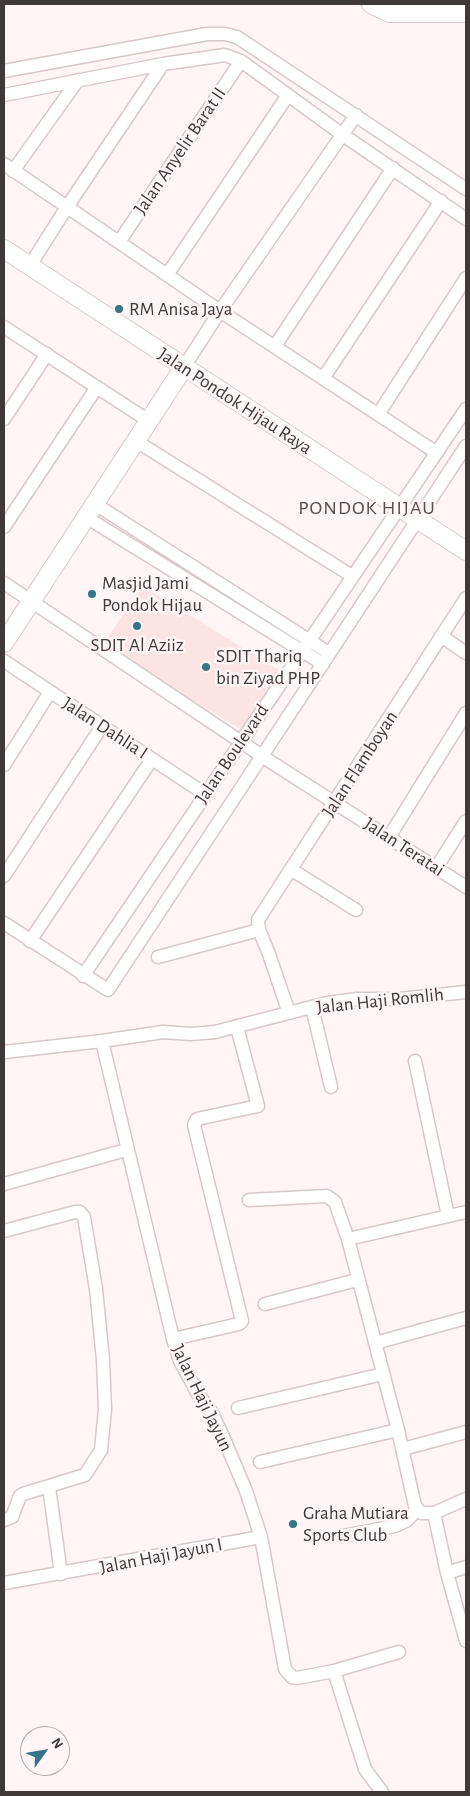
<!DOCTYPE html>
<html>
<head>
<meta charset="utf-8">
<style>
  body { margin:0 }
  #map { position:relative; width:470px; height:1796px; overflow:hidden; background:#fff5f6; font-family:"Alegreya Sans",sans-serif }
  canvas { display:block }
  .frame { position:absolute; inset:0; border:5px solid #3f3939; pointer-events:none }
  .north { position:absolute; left:20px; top:1726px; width:50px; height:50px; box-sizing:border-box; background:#fff5f6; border:1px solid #b2aaaa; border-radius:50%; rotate:58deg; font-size:14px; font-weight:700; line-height:20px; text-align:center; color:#3f3939 }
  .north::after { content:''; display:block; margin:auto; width:18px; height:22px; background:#347688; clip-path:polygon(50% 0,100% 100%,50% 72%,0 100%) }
</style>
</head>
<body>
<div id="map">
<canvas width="470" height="1796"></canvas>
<div class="frame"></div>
<div class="north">N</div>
</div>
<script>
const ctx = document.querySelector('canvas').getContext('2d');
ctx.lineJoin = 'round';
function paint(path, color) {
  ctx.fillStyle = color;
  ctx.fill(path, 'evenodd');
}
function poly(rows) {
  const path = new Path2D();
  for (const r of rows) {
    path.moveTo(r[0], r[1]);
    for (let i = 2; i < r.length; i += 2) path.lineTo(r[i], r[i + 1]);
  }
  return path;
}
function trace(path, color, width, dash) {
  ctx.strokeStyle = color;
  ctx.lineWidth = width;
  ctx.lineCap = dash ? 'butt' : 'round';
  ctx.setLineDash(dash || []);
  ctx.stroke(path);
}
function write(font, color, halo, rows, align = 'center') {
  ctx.font = font + ' "Alegreya Sans",sans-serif';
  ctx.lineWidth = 5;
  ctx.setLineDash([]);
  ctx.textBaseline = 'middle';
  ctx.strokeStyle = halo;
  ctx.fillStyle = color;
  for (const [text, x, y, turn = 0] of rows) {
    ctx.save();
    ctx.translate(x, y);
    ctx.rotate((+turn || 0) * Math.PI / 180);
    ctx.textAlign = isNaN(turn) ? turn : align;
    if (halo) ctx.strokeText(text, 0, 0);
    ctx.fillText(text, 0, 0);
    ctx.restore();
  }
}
const built = poly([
  [142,586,279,670,242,730,102,646]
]);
const street = poly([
  [4,71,207,34,225,34,237,37,466,189],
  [4,95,163,64,225,55,241,61,343,135,466,219],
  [4,164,220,311,437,453],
  [13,171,78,80],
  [119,242,241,61],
  [29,267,67,207,163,64],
  [167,275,288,95],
  [4,327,149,421],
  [275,346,393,168],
  [184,367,220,311,356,115],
  [324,377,441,201],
  [379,413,466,278],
  [4,419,47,354],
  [136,441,352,576],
  [95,504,329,653],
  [86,517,323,664],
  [4,527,97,387],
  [4,583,271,762,466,887],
  [441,636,466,653],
  [4,661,205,794],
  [4,765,50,692],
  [389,837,466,713],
  [436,868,466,821],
  [292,870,356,910],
  [4,876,102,726],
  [4,923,108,990,466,446],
  [30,941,152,759],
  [158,957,259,930],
  [83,976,466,409],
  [312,1007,331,1087],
  [289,1013,269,954,259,930,258,920,466,598],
  [102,1041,173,1339,180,1361,198,1394,211,1411,225,1441,246,1491,261,1537,285,1669,292,1677,297,1678,334,1671,365,1769,382,1792],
  [4,1052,102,1041,163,1032,191,1034,215,1032,327,1003,357,999,399,999,466,992],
  [415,1061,448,1216],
  [4,1184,126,1150],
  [249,1200,327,1196,335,1202,348,1239,398,1430,415,1506,421,1513,434,1513,466,1499],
  [4,1231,75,1212,80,1212,84,1217,96,1289,103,1360,105,1409,101,1450,85,1475,23,1494,20,1496,12,1517,4,1520],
  [348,1239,466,1212],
  [265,1304,357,1280],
  [173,1339,239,1324,242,1321,194,1125,197,1119,258,1106,237,1027],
  [375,1343,466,1318],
  [238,1408,383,1374],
  [403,1449,466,1432],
  [260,1462,398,1430],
  [49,1487,61,1574],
  [434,1513,447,1573,466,1567],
  [342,1536,395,1526,406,1521,417,1510],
  [447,1573,466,1641],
  [4,1583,261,1537],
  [334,1671,399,1652]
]);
const secondary = poly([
  [371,4,390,13,466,13],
  [4,249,466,551],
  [4,643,184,367]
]);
const markers = [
  [119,309,5,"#347688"],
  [92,594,5,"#347688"],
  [137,626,5,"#347688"],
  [206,667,5,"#347688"],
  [293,1524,5,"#347688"]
];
const streetNames = [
  ["Jalan Anyelir Barat II",180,151,-56],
  ["Jalan Pondok Hijau Raya",235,401,33],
  ["Jalan Dahlia I",105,728,33],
  ["Jalan Boulevard",232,754,-56],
  ["Jalan Flamboyan",360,764,-57],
  ["Jalan Teratai",404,847,33],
  ["Jalan Haji Romlih",380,1001,-6],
  ["Jalan Haji Jayun",202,1398,64],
  ["Jalan Haji Jayun I",161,1556,-11]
];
const poiNames = [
  ["RM Anisa Jaya",129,309],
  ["Masjid Jami",102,583],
  ["Pondok Hijau",102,605],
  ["SDIT Al Aziiz",137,645,"center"],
  ["SDIT Thariq",216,656],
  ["bin Ziyad PHP",216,678],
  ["Graha Mutiara",303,1513],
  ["Sports Club",303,1535]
];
const neighbourhoodNames = [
  ["PONDOK HIJAU",367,508]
];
paint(built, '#fce4e5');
trace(street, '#d7c8c9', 15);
trace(secondary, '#d7c8c9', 20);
trace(street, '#fff', 12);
trace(secondary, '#fff', 18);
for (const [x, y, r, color] of markers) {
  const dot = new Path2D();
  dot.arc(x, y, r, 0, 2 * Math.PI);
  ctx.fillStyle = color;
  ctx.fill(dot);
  trace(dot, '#fff5f6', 2);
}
write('19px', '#3f3939', '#fff5f6', streetNames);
write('19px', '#3f3939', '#fff5f6', poiNames, 'left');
ctx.letterSpacing = '1px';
write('20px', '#594d4e', '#fff5f6', neighbourhoodNames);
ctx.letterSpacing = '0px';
</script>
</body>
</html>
